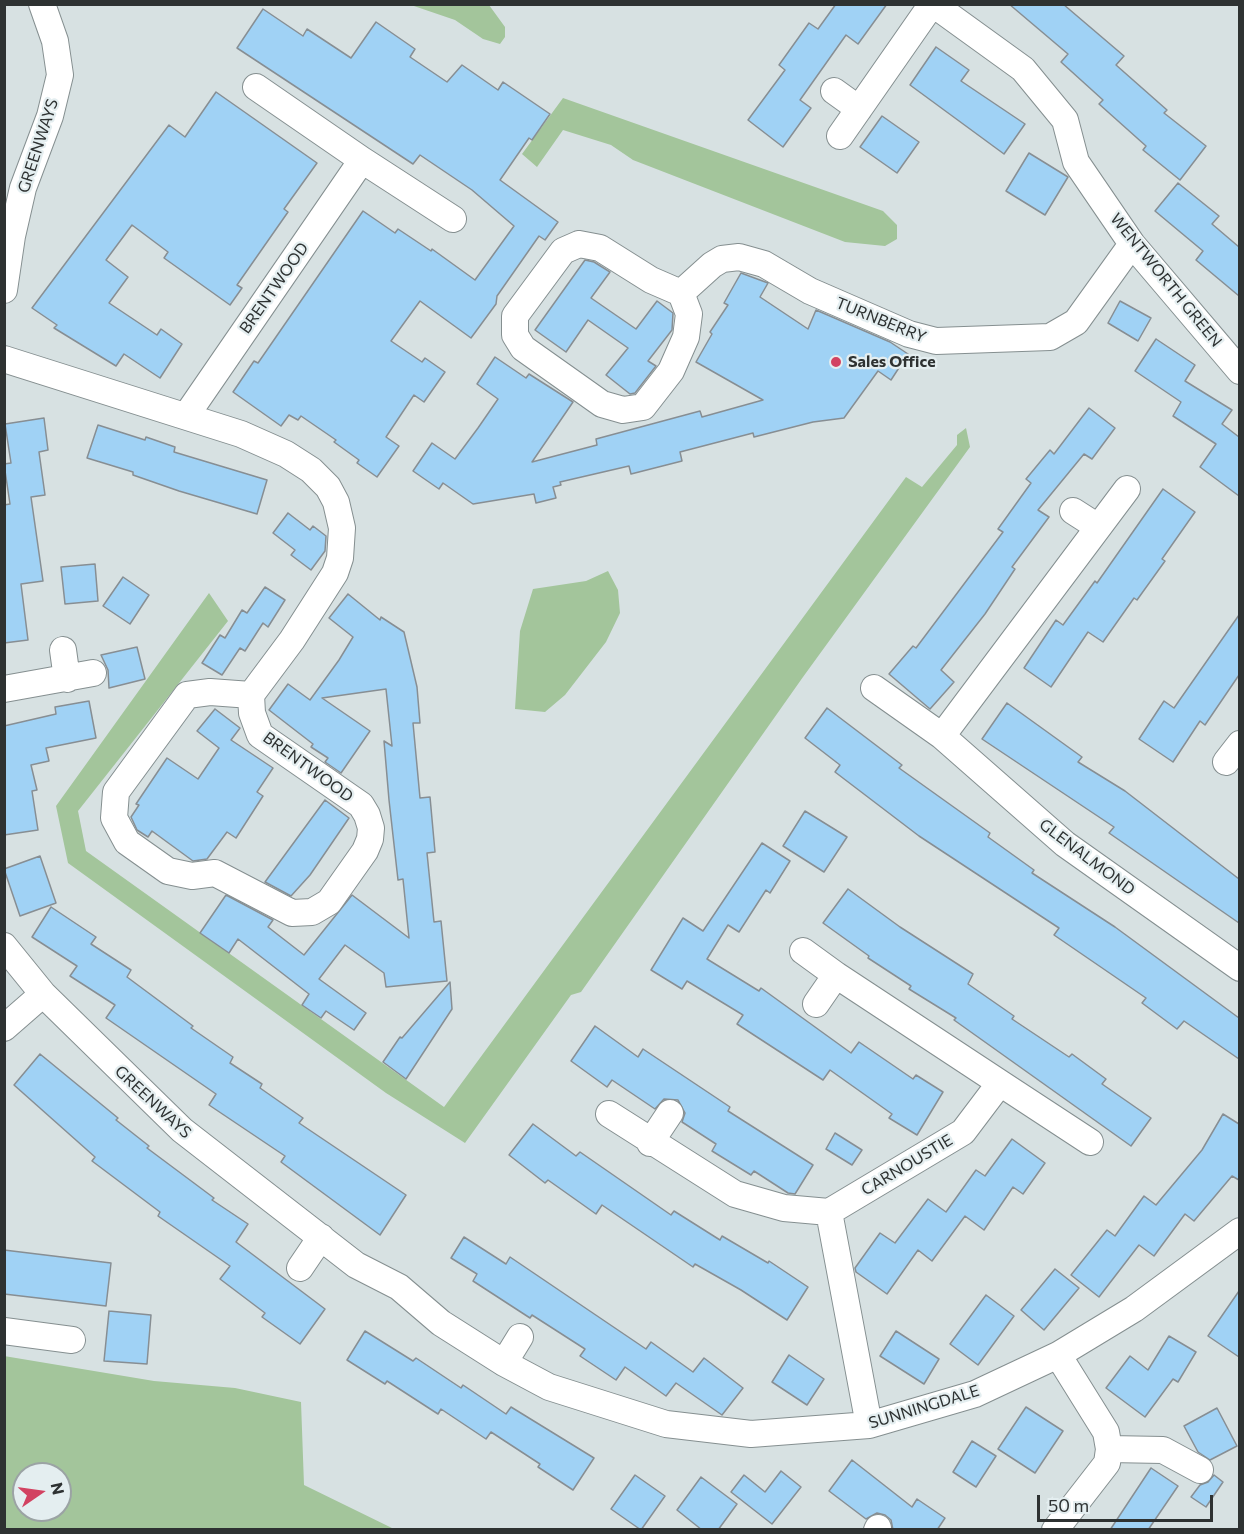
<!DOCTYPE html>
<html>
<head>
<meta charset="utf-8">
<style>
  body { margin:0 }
  #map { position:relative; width:1244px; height:1534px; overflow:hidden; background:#d7e1e2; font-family:Commissioner,sans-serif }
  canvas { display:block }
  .frame { position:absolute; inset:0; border:6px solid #2e3232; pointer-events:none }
  .north { position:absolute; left:12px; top:1462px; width:60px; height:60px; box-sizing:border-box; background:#e4eef0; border:2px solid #9ba3a4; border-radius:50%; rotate:77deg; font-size:16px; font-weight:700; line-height:24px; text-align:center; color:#2e3232 }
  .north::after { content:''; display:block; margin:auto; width:21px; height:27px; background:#d24261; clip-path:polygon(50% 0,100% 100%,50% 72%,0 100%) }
  .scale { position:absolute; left:1037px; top:1495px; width:176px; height:27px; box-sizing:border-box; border:3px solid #2e3232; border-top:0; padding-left:8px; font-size:18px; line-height:21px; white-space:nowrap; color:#2e3232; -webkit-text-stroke:4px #e4eef0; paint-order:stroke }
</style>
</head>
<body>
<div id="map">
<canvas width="1244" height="1534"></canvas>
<div class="frame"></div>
<div class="north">N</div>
<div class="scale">50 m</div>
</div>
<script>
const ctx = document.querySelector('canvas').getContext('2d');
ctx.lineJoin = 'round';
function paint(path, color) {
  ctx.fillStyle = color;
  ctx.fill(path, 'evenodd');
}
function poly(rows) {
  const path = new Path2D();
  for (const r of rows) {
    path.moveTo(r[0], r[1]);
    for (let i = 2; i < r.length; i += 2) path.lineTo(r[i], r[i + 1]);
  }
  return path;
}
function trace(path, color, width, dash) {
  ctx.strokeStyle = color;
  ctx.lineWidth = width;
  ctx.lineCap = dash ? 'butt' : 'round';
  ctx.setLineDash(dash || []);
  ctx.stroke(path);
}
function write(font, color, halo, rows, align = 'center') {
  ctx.font = font + ' Commissioner,sans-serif';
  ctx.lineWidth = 4.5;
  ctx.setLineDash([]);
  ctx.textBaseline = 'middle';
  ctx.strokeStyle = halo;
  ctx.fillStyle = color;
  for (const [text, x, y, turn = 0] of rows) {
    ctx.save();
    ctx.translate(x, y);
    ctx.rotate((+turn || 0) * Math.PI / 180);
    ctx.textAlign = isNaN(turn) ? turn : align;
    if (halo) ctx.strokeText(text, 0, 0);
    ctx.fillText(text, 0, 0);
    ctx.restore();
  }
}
const green = poly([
  [411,5,489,5,505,27,505,37,500,44,483,39,455,20],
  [563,98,883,211,897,225,897,239,885,246,845,242,633,160,611,145,563,130,537,167,522,154],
  [966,428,970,447,803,677,581,992,571,995,465,1143,386,1093,68,863,56,806,209,593,228,621,78,811,86,851,444,1107,906,477,922,487,957,445,957,435],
  [608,571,618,590,620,613,606,642,565,695,545,712,515,709,520,631,533,589,586,581],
  [4,1356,154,1381,235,1388,301,1402,304,1485,394,1529,5,1529],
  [24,1474,60,1474,60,1510,24,1510]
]);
const building = poly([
  [836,4,887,4,858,44,846,35,800,100,811,108,783,147,748,120,785,70,779,65,809,23,818,29,836,4],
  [1009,4,1063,4,1124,56,1116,65,1167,110,1164,113,1206,146,1180,180,1143,150,1146,146,1099,104,1103,100,1061,62,1068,54,1009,4],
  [263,9,303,36,307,29,351,58,376,22,415,49,410,57,447,82,462,65,498,90,503,82,550,114,532,140,529,138,500,180,558,222,545,240,539,236,497,296,496,304,471,338,420,301,391,341,422,362,425,358,445,372,424,402,414,395,386,437,399,446,377,477,357,463,359,460,334,442,336,440,301,416,298,420,289,415,281,426,233,392,254,361,258,363,363,211,395,233,398,229,431,251,432,249,475,280,514,226,472,190,420,155,413,164,237,48,263,9],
  [936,47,969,70,961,81,1025,124,1004,154,910,85,936,47],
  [216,92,317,163,284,209,288,212,237,285,242,288,230,305,164,258,168,252,132,225,106,260,128,277,109,303,157,335,161,329,182,344,160,378,124,354,116,366,54,328,57,325,32,308,169,125,185,137,216,92],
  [882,116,919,142,897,173,860,147,882,116],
  [1029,153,1068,177,1045,215,1006,191,1029,153],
  [1178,183,1219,216,1212,224,1239,247,1239,296,1196,260,1203,251,1155,211,1178,183],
  [585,260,594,262,610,272,591,298,636,329,657,301,673,313,672,330,648,361,656,366,635,393,630,394,606,375,628,348,588,320,566,352,535,330,585,260],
  [741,273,768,283,760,297,808,329,816,310,890,342,908,354,891,380,878,371,844,418,813,422,754,437,753,433,680,452,682,461,631,474,629,466,560,482,561,485,553,487,556,498,536,503,534,494,473,504,443,483,439,489,413,471,432,443,455,459,478,428,498,399,477,384,495,357,526,378,529,374,573,402,532,462,597,445,596,439,700,411,702,417,763,400,696,362,712,334,710,332,728,305,724,303,741,273],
  [1120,301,1151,318,1138,341,1108,323,1120,301],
  [1156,339,1195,365,1185,381,1232,410,1222,424,1239,437,1239,496,1200,467,1216,444,1173,416,1181,402,1135,371,1156,339],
  [1089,408,1115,428,1092,459,1084,454,1038,510,1049,517,1012,567,1015,569,985,614,941,670,954,682,930,709,889,674,913,646,916,648,1003,532,998,529,1031,483,1026,479,1050,450,1054,454,1089,408],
  [44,418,48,450,39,452,45,495,31,497,43,581,21,584,28,640,4,643,4,505,10,504,4,464,11,463,5,424,44,418],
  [98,425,145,440,146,437,175,447,174,452,267,480,257,514,179,491,133,475,133,472,87,458,98,425],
  [1163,489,1195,512,1162,559,1165,561,1137,600,1134,598,1103,642,1088,632,1051,687,1024,668,1056,620,1063,625,1095,581,1097,583,1163,489],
  [288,513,310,530,313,526,326,536,325,551,311,570,291,555,295,550,273,533,288,513],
  [95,564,98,601,65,604,61,567,95,564],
  [123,577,149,595,130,624,103,606,123,577],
  [265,587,285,600,268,627,263,623,245,651,240,648,222,675,202,663,220,635,225,638,242,610,247,613,265,587],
  [348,594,380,620,381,617,404,632,417,687,420,723,413,723,420,798,430,797,435,852,427,853,434,922,441,921,447,981,386,987,384,973,345,945,319,979,366,1013,354,1030,326,1011,321,1018,302,1005,309,994,238,939,229,953,200,933,226,895,273,920,268,927,304,955,352,895,409,938,403,879,398,880,389,800,384,741,392,746,386,689,322,698,370,731,341,773,325,762,328,758,311,747,313,744,269,710,288,684,310,700,339,660,353,637,329,618,348,594],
  [1239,615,1239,675,1205,725,1200,721,1173,762,1139,739,1164,701,1174,708,1239,615],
  [137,647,145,679,109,688,108,670,101,655,137,647],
  [89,701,96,738,46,748,49,761,31,765,37,790,32,791,38,830,4,835,4,726,56,714,55,707,89,701],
  [1007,703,1082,757,1078,762,1125,791,1239,879,1239,923,1109,833,1114,827,982,739,1007,703],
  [827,708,902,765,899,768,990,833,988,837,1034,870,1032,873,1115,927,1239,1018,1239,1059,1184,1021,1177,1029,1142,1003,1146,998,1054,935,1059,928,919,836,835,772,840,765,805,738,827,708],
  [215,709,240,728,231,740,273,768,257,792,263,796,236,838,227,832,207,859,193,861,152,831,148,837,137,830,131,817,139,805,136,804,167,758,198,779,219,748,197,731,215,709],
  [325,800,349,818,310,875,291,896,265,882,325,800],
  [805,811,847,837,824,872,783,846,805,811],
  [762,843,790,861,770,893,766,890,739,932,728,925,707,959,759,991,761,988,851,1053,859,1042,913,1079,916,1075,943,1092,917,1135,889,1118,892,1114,830,1070,823,1080,737,1024,743,1015,687,981,682,989,651,970,683,918,703,931,762,843],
  [40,856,56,903,20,916,4,869,40,856],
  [848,889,900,927,973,974,968,984,1014,1016,1012,1019,1069,1057,1072,1054,1106,1079,1102,1084,1151,1118,1131,1146,954,1020,956,1018,909,989,911,986,868,958,869,956,823,923,848,889],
  [51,907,96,937,91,944,131,970,127,977,193,1026,191,1028,233,1057,230,1063,262,1084,260,1088,303,1118,299,1123,406,1195,380,1235,281,1162,285,1156,209,1105,216,1094,106,1018,115,1005,70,976,77,966,32,937,51,907],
  [450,982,452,1009,406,1079,383,1062,400,1037,402,1038,450,982],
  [595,1026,638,1057,643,1049,730,1107,728,1111,813,1165,795,1194,788,1193,754,1171,751,1175,712,1151,716,1144,682,1122,685,1113,678,1100,664,1099,655,1109,612,1080,607,1087,571,1061,595,1026],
  [40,1054,118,1118,116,1120,149,1146,147,1148,214,1198,212,1200,248,1224,236,1242,325,1309,300,1344,262,1317,265,1313,220,1279,230,1266,158,1216,160,1212,92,1161,95,1157,14,1085,40,1054],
  [1223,1114,1239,1124,1239,1180,1232,1176,1194,1221,1185,1214,1154,1256,1139,1245,1099,1297,1071,1275,1107,1230,1115,1236,1144,1196,1156,1205,1202,1150,1223,1114],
  [533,1124,576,1156,580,1152,671,1215,674,1211,720,1240,722,1236,768,1263,769,1261,808,1287,787,1320,741,1290,695,1264,693,1267,602,1205,596,1214,548,1180,545,1183,509,1155,533,1124],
  [835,1133,862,1150,852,1165,826,1149,835,1133],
  [1012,1139,1045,1163,1023,1194,1013,1187,984,1230,965,1216,932,1261,918,1250,887,1294,856,1272,855,1268,880,1233,895,1243,928,1199,946,1212,976,1170,985,1176,1012,1139],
  [464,1237,506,1264,510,1257,646,1349,651,1342,693,1372,704,1358,743,1388,722,1415,676,1383,666,1396,625,1367,616,1380,580,1356,585,1349,532,1315,530,1318,473,1281,477,1274,451,1258,464,1237],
  [4,1250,111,1263,106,1306,4,1294,4,1250],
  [1055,1269,1079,1288,1044,1330,1021,1310,1055,1269],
  [1239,1291,1239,1357,1208,1336,1239,1291],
  [986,1295,1014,1316,978,1365,950,1344,986,1295],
  [109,1311,151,1315,147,1364,104,1361,109,1311],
  [365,1331,413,1361,416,1358,461,1388,463,1385,506,1414,511,1407,594,1458,573,1490,538,1467,540,1464,491,1432,486,1439,441,1409,438,1414,387,1381,385,1384,347,1360,365,1331],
  [896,1331,939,1359,924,1384,880,1356,896,1331],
  [1169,1336,1196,1352,1178,1382,1173,1379,1145,1417,1106,1388,1130,1356,1148,1370,1169,1336],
  [789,1355,824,1379,807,1405,772,1382,789,1355],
  [1026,1407,1063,1431,1035,1473,998,1449,1026,1407],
  [1217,1408,1237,1446,1210,1460,1198,1452,1184,1426,1217,1408],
  [972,1441,996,1456,976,1487,953,1472,972,1441],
  [852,1460,912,1507,917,1499,945,1518,937,1530,893,1530,891,1520,885,1515,877,1513,866,1519,829,1491,852,1460],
  [1151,1468,1178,1486,1148,1530,1110,1530,1151,1468],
  [781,1471,801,1487,772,1524,731,1492,744,1475,765,1492,781,1471],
  [635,1475,665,1496,641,1530,611,1509,635,1475],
  [1214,1475,1223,1482,1206,1507,1191,1497,1200,1485,1208,1482,1214,1475],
  [701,1477,737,1504,718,1530,702,1530,677,1510,701,1477]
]);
const minor = poly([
  [933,4,1023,69,1065,120,1076,162,1132,244,1240,371],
  [256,87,362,160],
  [834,91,859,109],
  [840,136,932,4],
  [579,244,600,248,651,280,681,293,689,314,686,337,671,371,643,407,623,410,602,404,523,348,515,335,515,316,563,251,579,244],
  [4,290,12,236,23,188,50,116,60,75,55,41,42,4],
  [681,293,712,265,722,259,739,257,764,264,810,291,909,334,936,341,1050,337,1076,322,1132,244],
  [4,359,241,434,286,454,311,470,328,487,336,502,342,528,340,558,335,573,292,640,251,695],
  [186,416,362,160,453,219],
  [1073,511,1098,527],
  [63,650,67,679],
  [874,688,942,736,1065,844,1240,968],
  [4,689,93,673],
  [210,692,251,695,252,713,260,735,361,805,367,815,371,828,370,839,365,851,329,902,312,912,292,913,215,873,192,876,168,871,127,842,114,818,116,792,187,695,210,692],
  [942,736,1127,489],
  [1226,762,1240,744],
  [4,946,43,994,182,1130,356,1265,399,1287,441,1323,504,1363,549,1387,666,1424,751,1434,869,1425,975,1394,1058,1355,1134,1309,1240,1231],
  [803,951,836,975,1000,1083],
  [816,1004,836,975],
  [4,1028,43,994],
  [609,1114,735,1194,784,1208,829,1212,869,1425],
  [650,1143,670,1113],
  [829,1212,963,1132,1000,1083,1090,1142],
  [300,1268,321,1237],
  [4,1331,72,1340],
  [1058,1355,1106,1432,1109,1449,1163,1450,1200,1470],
  [504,1363,520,1337],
  [877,1530,878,1528],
  [1055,1530,1107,1463,1109,1449]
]);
const markers = [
  [836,362,6,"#d24261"]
];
const streetNames = [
  ["GREENWAYS",38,146,-72],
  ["WENTWORTH GREEN",1166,280,51],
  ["BRENTWOOD",274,288,-55],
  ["TURNBERRY",881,320,22],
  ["BRENTWOOD",308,767,36],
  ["GLENALMOND",1087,857,37],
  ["GREENWAYS",153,1102,43],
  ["CARNOUSTIE",907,1165,-31],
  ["SUNNINGDALE",924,1407,-17]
];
const poiNames = [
  ["Sales Office",848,362]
];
paint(green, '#a3c59b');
paint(building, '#a0d2f5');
trace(building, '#878e93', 1.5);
trace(minor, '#858f90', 28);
trace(minor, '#fff', 26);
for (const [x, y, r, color] of markers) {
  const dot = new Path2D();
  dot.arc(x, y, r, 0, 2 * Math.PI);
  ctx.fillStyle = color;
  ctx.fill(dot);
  trace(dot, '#e4eef0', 2);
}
write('16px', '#2e3232', '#e4eef0', streetNames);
write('bold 16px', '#2e3232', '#e4eef0', poiNames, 'left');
</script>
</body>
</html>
